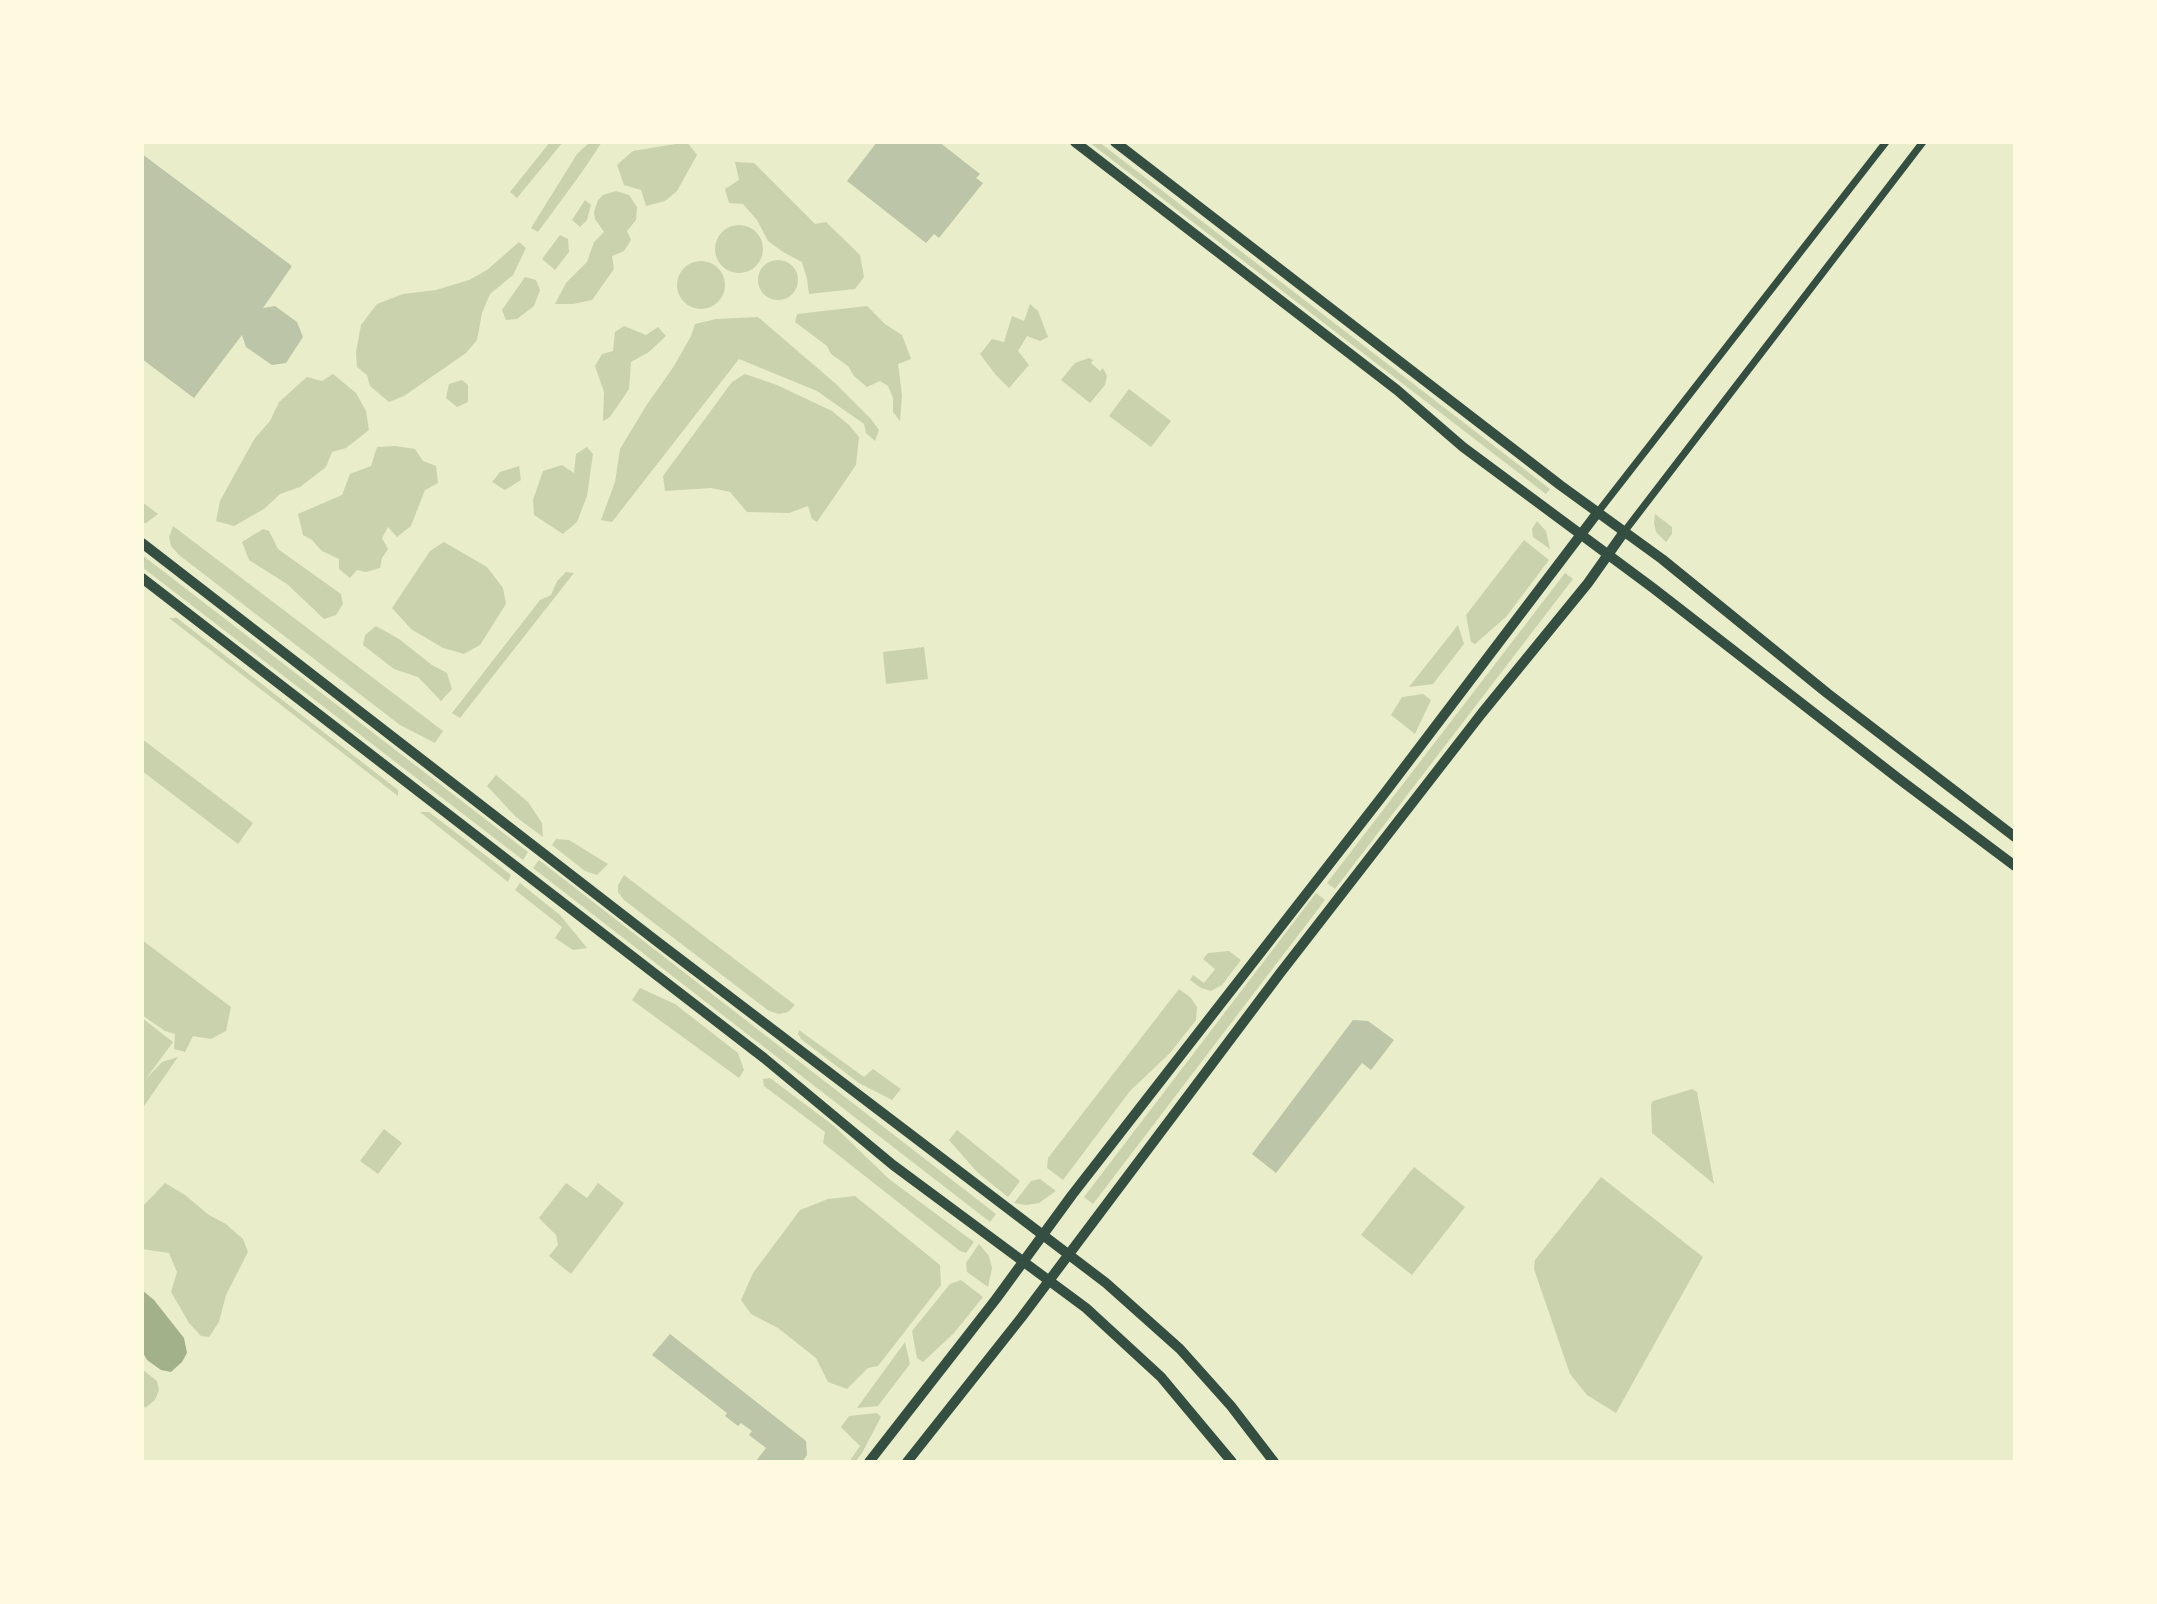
<!DOCTYPE html>
<html>
<head>
<meta charset="utf-8">
<style>
  body { margin:0 }
  #map { position:relative; width:2157px; height:1604px; overflow:hidden; background:#e9edc9; font-family:Georgia,serif }
  canvas { display:block }
  .frame { position:absolute; inset:0; border:144px solid #fefae0; pointer-events:none }
</style>
</head>
<body>
<div id="map">
<canvas width="2157" height="1604"></canvas>
<div class="frame"></div>
</div>
<script>
const ctx = document.querySelector('canvas').getContext('2d');
ctx.lineJoin = 'round';
function paint(path, color) {
  ctx.fillStyle = color;
  ctx.fill(path, 'evenodd');
}
function poly(rows) {
  const path = new Path2D();
  for (const r of rows) {
    if (r.length === 3) {
      path.moveTo(r[0] + r[2], r[1]);
      path.arc(r[0], r[1], r[2], 0, 2 * Math.PI);
      continue;
    }
    path.moveTo(r[0], r[1]);
    for (let i = 2; i < r.length; i += 2) path.lineTo(r[i], r[i + 1]);
  }
  return path;
}
function trace(path, color, width, dash) {
  ctx.strokeStyle = color;
  ctx.lineWidth = width;
  ctx.lineCap = dash ? 'butt' : 'round';
  ctx.setLineDash(dash || []);
  ctx.stroke(path);
}
const green = poly([
  [550,142,563,142,517,198,510,192],
  [602,142,582,172,538,232,531,228,577,154,589,143],
  [687,142,697,155,677,191,665,201,646,206,641,190,624,185,617,165,633,151],
  [1089,142,1099,142,1550,489,1546,494],
  [735,162,754,163,815,224,826,222,860,255,864,277,855,289,809,294,807,279,802,262,783,252,768,241,757,220,743,204,729,203,725,189,739,180],
  [616,191,629,195,637,207,636,220,627,231,631,240,624,251,612,256,614,269,592,300,573,304,555,304,566,283,587,262,594,242,604,232,595,219,594,212,598,200,603,195],
  [585,200,591,205,587,220,580,227,572,220],
  [739,249,24],
  [560,235,568,239,569,252,555,270,542,259],
  [519,242,526,248,513,275,490,294,482,313,477,340,466,353,404,396,389,402,370,386,367,375,357,367,356,352,361,325,377,304,403,294,436,290,469,280,487,270],
  [778,280,20],
  [701,285,24],
  [525,277,536,280,540,290,534,306,517,319,506,320,502,310],
  [1030,304,1038,311,1048,337,1040,341,1027,336,1018,351,1029,365,1009,388,995,374,980,354,992,339,1004,342,1012,316,1024,321],
  [867,306,885,324,902,335,911,359,898,364,902,395,900,421,893,412,893,398,888,386,880,381,867,387,854,376,848,366,831,354,827,346,795,322,797,314],
  [758,317,836,384,871,419,879,430,875,441,866,433,864,424,817,391,739,359,612,522,601,520,615,482,620,449,646,406,674,366,691,336,695,324,716,319],
  [624,326,646,335,658,327,666,336,649,352,631,362,629,389,610,417,603,421,604,392,595,366,602,354,613,351,615,332],
  [1089,358,1093,360,1091,363,1100,371,1103,368,1107,376,1105,385,1090,403,1061,380,1075,363],
  [333,374,356,393,366,411,369,430,346,448,332,452,326,467,300,487,280,494,264,509,234,526,216,521,220,501,232,479,255,438,270,421,279,402,307,377,322,381],
  [745,374,777,385,832,411,849,425,859,437,856,465,817,522,812,519,808,506,789,513,747,512,730,492,711,488,665,491,663,476,732,382],
  [462,380,468,385,468,402,457,407,446,398,449,384],
  [1129,389,1171,421,1151,447,1109,416],
  [395,446,415,449,423,461,436,466,438,483,425,490,411,526,397,537,388,527,382,538,388,549,382,558,380,568,366,572,357,570,350,578,339,569,339,559,322,551,312,540,303,535,298,514,342,495,350,474,371,466,377,447],
  [587,447,593,454,587,496,577,522,563,534,534,515,533,500,543,471,562,465,574,473,576,454],
  [519,466,521,480,505,490,492,482,500,472],
  [142,502,158,514,146,523,142,523],
  [1655,514,1672,527,1672,534,1666,542,1656,532,1654,523],
  [1537,521,1546,531,1550,549,1533,537,1532,529],
  [173,526,443,731,435,743,400,725,179,555,171,546,169,537],
  [263,529,269,531,278,549,341,594,343,604,336,615,324,619,287,584,249,560,242,542],
  [1524,540,1549,560,1506,617,1475,644,1471,642,1466,615],
  [444,542,487,567,503,588,506,604,480,645,464,654,443,648,411,629,392,608,430,551],
  [142,555,528,852,523,860,142,567],
  [566,572,574,573,460,718,452,713,540,600,551,595,557,581],
  [1565,573,1573,579,1335,889,1327,883],
  [169,618,177,618,398,790,398,796],
  [1458,625,1464,644,1433,684,1409,687],
  [376,626,399,639,432,665,447,673,452,689,441,701,418,677,394,669,363,645,365,635],
  [924,647,928,679,886,684,883,652],
  [1423,694,1431,700,1415,734,1391,715,1402,697],
  [142,739,253,823,238,844,142,771],
  [496,775,528,802,542,823,543,837,516,817,487,786],
  [420,812,429,812,511,875,508,882],
  [556,839,569,840,608,864,597,875,585,871,552,845],
  [539,860,996,1214,990,1222,533,868],
  [624,875,795,1005,788,1012,779,1014,769,1011,624,900,618,892,618,885],
  [520,883,560,915,587,948,573,950,555,938,562,927,515,890],
  [1316,893,1325,900,1093,1204,1084,1197],
  [142,940,231,1007,226,1031,211,1039,193,1036,185,1052,174,1049,175,1034,165,1031,142,1015],
  [1229,951,1241,960,1222,985,1211,991,1201,988,1190,980,1193,975,1204,983,1215,969,1203,959,1208,953],
  [640,988,675,1004,738,1053,744,1070,739,1078,632,1000],
  [1179,989,1191,998,1197,1007,1196,1020,1170,1053,1130,1091,1063,1180,1047,1168,1048,1158],
  [142,1018,173,1042,145,1080,162,1062,178,1057,142,1109],
  [799,1030,864,1077,873,1069,901,1089,892,1100,859,1083,801,1039,798,1034],
  [770,1078,834,1126,889,1179,974,1242,966,1253,960,1251,823,1143,825,1132,764,1086,763,1079],
  [1692,1089,1697,1092,1714,1184,1652,1133,1651,1104,1653,1101],
  [384,1129,402,1143,378,1174,360,1161],
  [957,1130,1020,1181,1008,1197,977,1172,949,1140],
  [1414,1167,1465,1207,1412,1275,1361,1235],
  [1601,1177,1703,1257,1616,1413,1587,1395,1570,1374,1534,1269,1535,1260],
  [1040,1179,1056,1191,1039,1203,1026,1205,1014,1203,1031,1181],
  [165,1183,185,1195,209,1215,226,1224,243,1239,248,1252,226,1295,219,1322,209,1337,201,1336,189,1323,171,1292,177,1272,169,1253,142,1249,142,1207],
  [566,1183,587,1198,598,1183,624,1203,571,1274,549,1256,558,1245,556,1235,539,1218],
  [855,1196,940,1265,941,1285,878,1366,868,1368,847,1389,828,1382,816,1358,778,1328,751,1314,741,1300,753,1273,800,1210,828,1199],
  [979,1244,989,1256,992,1268,988,1287,967,1272,966,1263],
  [961,1280,983,1297,954,1333,923,1362,917,1358,912,1331,950,1284],
  [905,1342,910,1364,878,1406,857,1408],
  [142,1369,157,1381,159,1390,155,1400,145,1408,142,1401],
  [877,1413,881,1417,862,1453,855,1462,849,1462,860,1446,841,1427,849,1416]
]);
const water = poly([
  [142,1290,154,1300,184,1338,187,1353,182,1362,171,1372,161,1370,147,1360,142,1351]
]);
const building = poly([
  [877,142,939,142,980,174,976,178,983,183,939,238,934,234,926,243,847,181],
  [142,154,292,266,263,308,275,306,297,322,303,337,286,363,272,365,246,347,242,335,194,398,142,359],
  [1353,1020,1368,1021,1394,1040,1371,1070,1362,1063,1276,1173,1252,1154],
  [670,1334,806,1441,807,1455,802,1462,756,1461,766,1448,749,1435,752,1431,741,1423,738,1426,725,1416,727,1413,652,1355]
]);
const minor = poly([
  [1598,512,1886,142],
  [1624,532,1923,142]
]);
const secondary = poly([
  [1075,142,1397,390,1463,447,1653,588,1899,779,2015,866],
  [1115,142,1560,485,1662,559,1827,693,2015,837],
  [142,543,659,943,1106,1283,1180,1349,1231,1406,1274,1462],
  [142,578,764,1058,893,1165,1086,1308,1161,1377,1232,1462],
  [869,1462,996,1299,1072,1195,1384,794,1598,512],
  [907,1462,1021,1318,1281,972,1482,713,1588,583,1624,532]
]);
paint(green, '#cad2ad');
paint(water, '#a3b18a');
paint(building, '#bcc5a7');
trace(minor, '#344e41', 7);
trace(secondary, '#344e41', 10);
</script>
</body>
</html>
